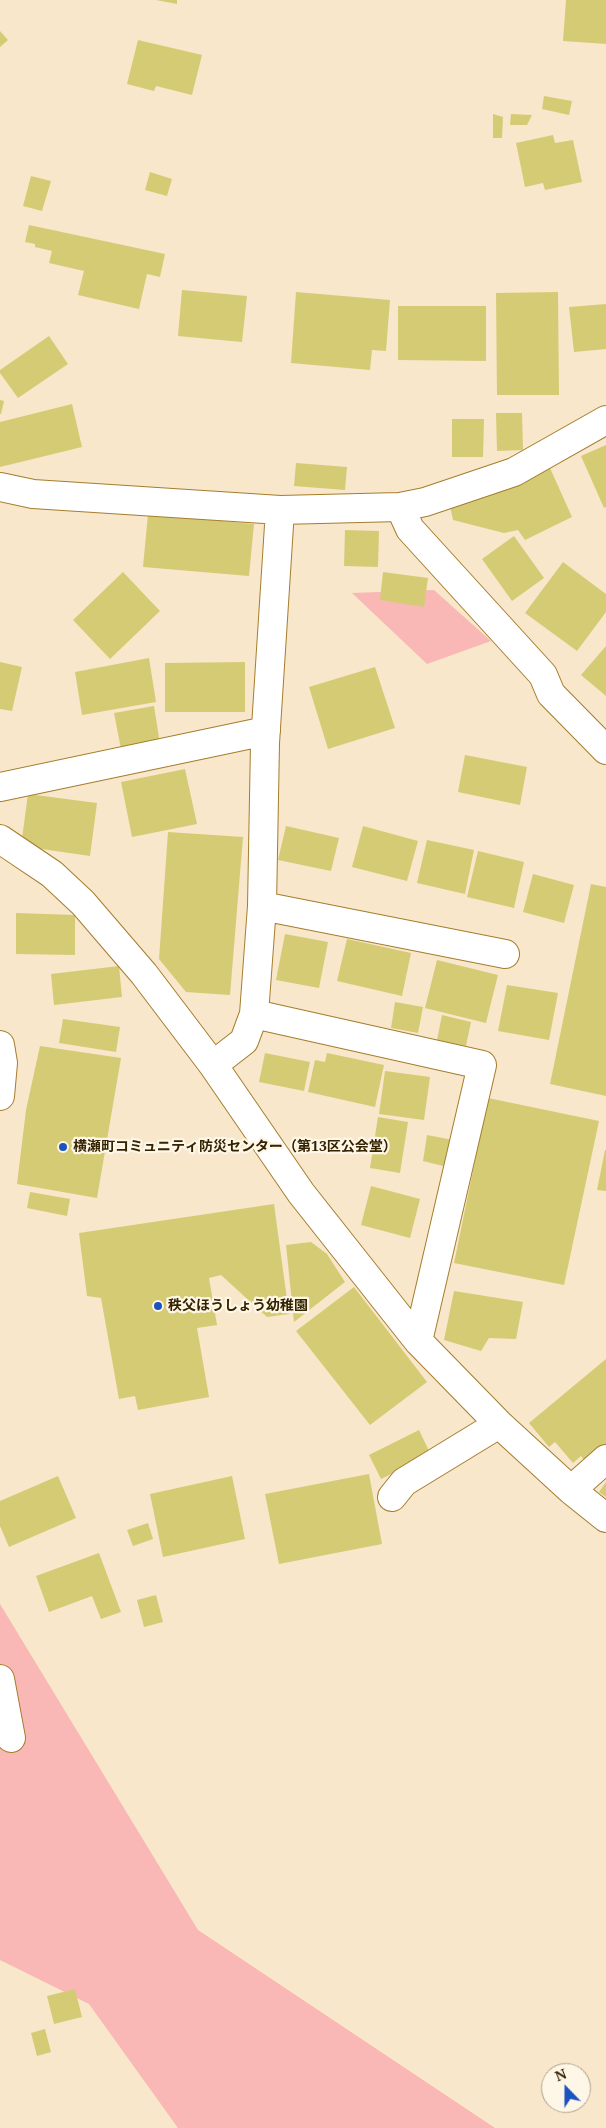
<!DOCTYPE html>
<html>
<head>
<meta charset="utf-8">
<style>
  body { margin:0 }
  #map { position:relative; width:606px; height:2128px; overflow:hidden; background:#f8e7ca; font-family:"Noto Serif",serif }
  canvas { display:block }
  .north { position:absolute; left:541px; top:2063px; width:50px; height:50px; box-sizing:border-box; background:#fef6e7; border:1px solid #ada28b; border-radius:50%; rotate:338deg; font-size:14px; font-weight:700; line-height:20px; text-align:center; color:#332301 }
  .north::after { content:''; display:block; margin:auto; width:18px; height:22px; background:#1b53bf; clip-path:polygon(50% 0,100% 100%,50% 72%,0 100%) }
</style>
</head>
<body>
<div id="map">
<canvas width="606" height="2128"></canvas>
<div class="north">N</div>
</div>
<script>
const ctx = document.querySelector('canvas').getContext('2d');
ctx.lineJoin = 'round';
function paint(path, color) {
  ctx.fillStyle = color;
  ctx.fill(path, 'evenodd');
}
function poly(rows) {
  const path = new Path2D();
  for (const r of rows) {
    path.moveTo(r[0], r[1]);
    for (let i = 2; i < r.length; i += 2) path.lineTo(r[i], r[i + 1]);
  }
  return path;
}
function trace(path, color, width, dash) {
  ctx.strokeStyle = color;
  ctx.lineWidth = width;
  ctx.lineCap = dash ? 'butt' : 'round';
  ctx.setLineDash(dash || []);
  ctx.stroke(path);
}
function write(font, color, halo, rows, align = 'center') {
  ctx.font = font + ' "Noto Serif","Noto Sans JP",serif';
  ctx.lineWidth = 4.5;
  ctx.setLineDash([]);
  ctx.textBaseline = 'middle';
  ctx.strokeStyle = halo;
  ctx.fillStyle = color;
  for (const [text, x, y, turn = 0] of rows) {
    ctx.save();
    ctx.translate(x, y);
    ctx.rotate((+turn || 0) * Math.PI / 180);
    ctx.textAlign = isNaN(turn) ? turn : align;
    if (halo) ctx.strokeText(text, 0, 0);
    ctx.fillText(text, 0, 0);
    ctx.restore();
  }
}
const green = poly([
  [434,590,491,641,427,664,352,593],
  [0,1604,198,1930,495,2128,178,2128,89,2004,0,1960]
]);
const building = poly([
  [156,0,177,0,177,4],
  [566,0,606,0,606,44,563,41],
  [0,31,8,40,0,47],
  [138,40,202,55,192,95,156,86,154,91,127,84],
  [544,96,572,101,569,115,542,109],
  [493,114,503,117,502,138,493,138],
  [511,114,532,115,527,125,510,125],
  [553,135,555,143,573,140,582,182,545,190,543,183,525,187,516,143],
  [150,172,172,179,167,196,145,190],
  [31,176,51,181,42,211,23,206],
  [29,225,165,254,160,277,147,274,139,309,78,295,84,271,49,263,52,251,35,247,35,244,25,242],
  [182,290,247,296,242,342,178,336],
  [296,292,390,300,386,351,372,350,370,370,291,363],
  [558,292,559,395,497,395,496,293],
  [606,304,606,349,574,352,569,307],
  [398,306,486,306,486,361,398,360],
  [49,336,68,364,18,398,0,373,0,370],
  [0,400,4,401,1,414,0,414],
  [72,404,82,447,0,467,0,422],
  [496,413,522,413,523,450,497,451],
  [452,419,484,419,483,457,452,457],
  [606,445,606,507,604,508,581,456],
  [296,463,347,467,345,490,294,486],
  [550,468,572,517,525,540,518,530,504,533,453,520,450,506,499,491],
  [148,514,254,524,249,576,143,567],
  [345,530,379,531,378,567,344,566],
  [514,536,544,578,512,601,482,559],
  [563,562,606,594,606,612,577,651,525,613],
  [123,572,160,611,110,659,73,620],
  [383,572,428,578,424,607,380,600],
  [606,646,606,696,581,675],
  [149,658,156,702,82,715,75,672],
  [0,662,22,667,12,711,0,709],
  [245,662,245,712,165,712,165,663],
  [375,667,395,728,328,749,309,687],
  [154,706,161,750,121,749,114,713],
  [465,755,527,767,520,805,458,792],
  [185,769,197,824,132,837,121,782],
  [28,794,97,803,90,856,21,846],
  [286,826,339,838,331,871,278,860],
  [363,826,418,841,407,881,352,867],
  [168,832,243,837,230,995,186,992,159,959],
  [427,840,474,850,465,894,417,883],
  [478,851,524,862,514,908,467,897],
  [533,874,574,885,564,923,523,912],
  [591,884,606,887,606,1096,550,1084],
  [16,913,75,915,75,955,16,954],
  [285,934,328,942,319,988,276,980],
  [347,939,411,953,402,996,337,981],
  [437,960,498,975,486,1023,425,1008],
  [119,966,122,997,54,1005,51,974],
  [507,985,558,993,549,1040,498,1031],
  [395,1002,423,1007,418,1033,391,1028],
  [442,1015,471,1022,466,1046,437,1040],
  [63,1019,120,1027,116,1052,59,1043],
  [40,1046,121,1058,97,1198,17,1184,26,1110],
  [265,1053,310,1062,304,1091,259,1082],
  [327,1053,384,1065,375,1107,308,1092,315,1060,325,1062],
  [385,1071,430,1077,424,1120,379,1114],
  [488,1098,599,1121,564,1285,454,1263],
  [378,1117,408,1122,400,1173,370,1168],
  [427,1135,453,1140,451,1168,423,1161],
  [605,1150,606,1150,606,1191,597,1190],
  [371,1186,420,1199,410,1238,361,1225],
  [30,1192,70,1199,67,1216,27,1208],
  [274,1204,289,1314,267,1317,221,1275,209,1278,217,1325,197,1328,209,1397,138,1410,135,1396,119,1399,101,1298,87,1296,79,1233],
  [311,1242,327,1254,345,1282,294,1322,286,1245],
  [354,1287,427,1382,370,1425,296,1331],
  [454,1291,523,1302,516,1339,489,1338,481,1351,444,1340],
  [606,1359,606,1450,588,1465,581,1456,573,1463,555,1442,549,1447,529,1423],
  [419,1430,431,1455,381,1479,369,1455],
  [369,1474,382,1544,279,1564,265,1494],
  [58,1476,76,1518,9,1547,0,1526,0,1501],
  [232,1476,245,1539,163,1557,150,1494],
  [606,1482,606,1497,599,1492],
  [148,1523,153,1539,133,1546,127,1530],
  [99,1553,121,1612,101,1619,92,1596,49,1612,36,1576],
  [156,1595,163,1622,144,1627,137,1600],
  [75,1989,82,2017,54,2024,47,1996],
  [45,2029,51,2052,37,2056,31,2033]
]);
const minor = poly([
  [0,487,33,494,234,507,280,510,400,507,425,502,514,472,606,420],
  [400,507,410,529,543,675,551,694,606,750],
  [0,787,266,731],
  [0,839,52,874,83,903,144,974,213,1065,301,1193,418,1341,499,1424,571,1490,606,1518],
  [262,906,505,954],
  [254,1014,482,1065,418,1341],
  [0,1045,3,1063,0,1096],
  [213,1065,244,1041,254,1014,262,906,265,743,280,510],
  [571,1490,606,1459],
  [392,1497,404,1482,499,1424],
  [0,1679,11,1738]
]);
const markers = [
  [63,1147,5,"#1b53bf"],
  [158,1306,5,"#1b53bf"]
];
const poiNames = [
  ["横瀬町コミュニティ防災センター（第13区公会堂）",73,1147],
  ["秩父ほうしょう幼稚園",168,1306]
];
paint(green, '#f9b8b5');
paint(building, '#d6cb75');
trace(minor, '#a57d2c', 30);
trace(minor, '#fff', 28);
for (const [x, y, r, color] of markers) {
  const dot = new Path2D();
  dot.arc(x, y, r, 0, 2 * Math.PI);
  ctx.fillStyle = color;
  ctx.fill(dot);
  trace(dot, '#fef6e7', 2);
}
write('bold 14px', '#332301', '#fef6e7', poiNames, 'left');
</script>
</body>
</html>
